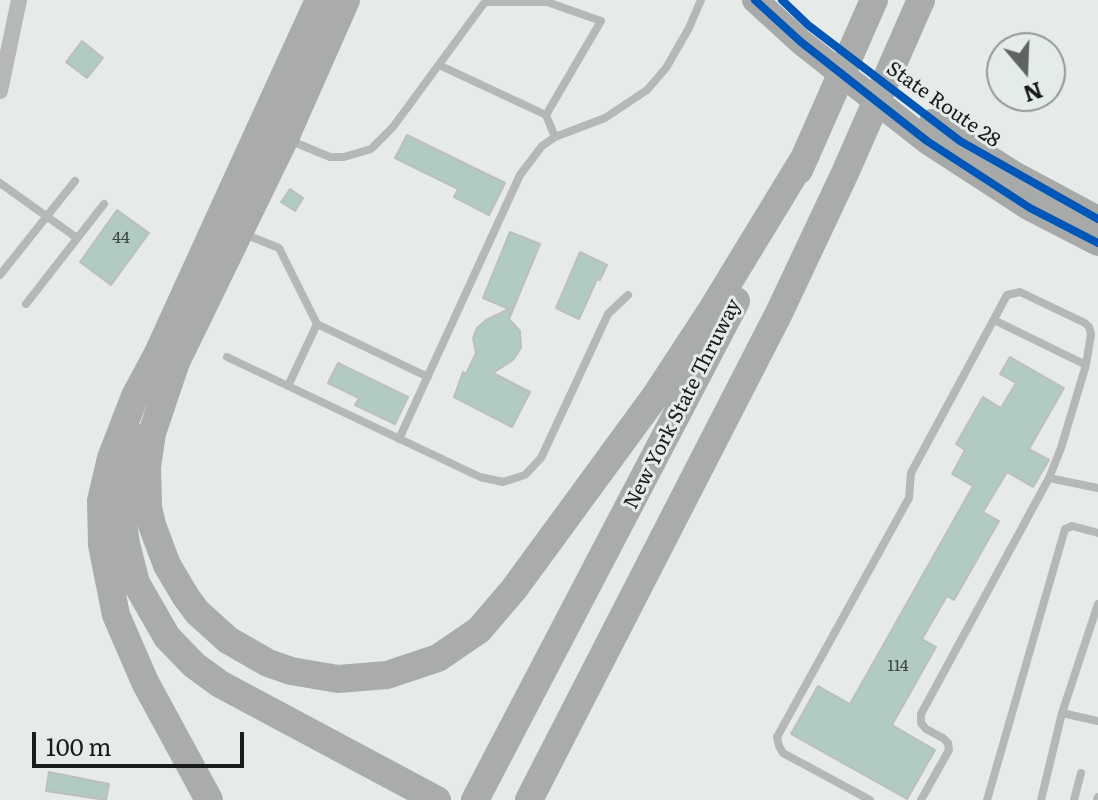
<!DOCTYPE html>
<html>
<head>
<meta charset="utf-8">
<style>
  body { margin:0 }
  #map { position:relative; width:1098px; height:800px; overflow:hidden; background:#e6eae8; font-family:Literata,serif }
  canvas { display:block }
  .north { position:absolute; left:986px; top:32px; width:80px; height:80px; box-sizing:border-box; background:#e4ece9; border:2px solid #939896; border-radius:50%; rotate:161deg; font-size:22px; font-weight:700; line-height:32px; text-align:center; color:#191b1a }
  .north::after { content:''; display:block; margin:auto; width:28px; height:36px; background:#616362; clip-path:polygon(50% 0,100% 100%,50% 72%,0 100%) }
  .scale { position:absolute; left:32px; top:732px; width:212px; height:36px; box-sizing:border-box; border:4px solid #191b1a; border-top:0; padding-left:10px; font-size:24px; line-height:28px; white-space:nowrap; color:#191b1a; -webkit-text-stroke:6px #e4ece9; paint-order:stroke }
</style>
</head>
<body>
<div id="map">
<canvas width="1098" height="800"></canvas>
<div class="north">N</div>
<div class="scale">100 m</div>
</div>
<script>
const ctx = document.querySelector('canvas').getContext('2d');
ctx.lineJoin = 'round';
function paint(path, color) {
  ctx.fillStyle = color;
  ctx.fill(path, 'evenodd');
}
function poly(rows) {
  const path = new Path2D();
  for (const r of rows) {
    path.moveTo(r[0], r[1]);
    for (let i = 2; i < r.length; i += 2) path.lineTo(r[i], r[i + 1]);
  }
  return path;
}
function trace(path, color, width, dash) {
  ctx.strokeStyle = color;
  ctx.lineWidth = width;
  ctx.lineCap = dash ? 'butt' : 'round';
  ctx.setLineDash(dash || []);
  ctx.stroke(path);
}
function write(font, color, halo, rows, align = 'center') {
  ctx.font = font + ' Literata,serif';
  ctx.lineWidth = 6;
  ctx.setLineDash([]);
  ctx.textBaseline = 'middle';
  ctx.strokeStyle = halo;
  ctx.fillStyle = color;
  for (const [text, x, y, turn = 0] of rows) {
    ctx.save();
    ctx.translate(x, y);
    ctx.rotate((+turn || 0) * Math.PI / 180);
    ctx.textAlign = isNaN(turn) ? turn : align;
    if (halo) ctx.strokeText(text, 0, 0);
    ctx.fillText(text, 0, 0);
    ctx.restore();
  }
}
const building = poly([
  [82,41,103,58,87,78,66,62,82,41],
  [407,135,505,183,489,215,454,197,458,189,395,158,407,135],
  [290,189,303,198,295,211,281,202,290,189],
  [117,210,149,233,111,285,80,262,117,210],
  [510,232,540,244,509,319,520,331,521,348,513,360,493,373,530,392,512,427,454,397,463,372,466,374,476,353,473,338,477,328,486,320,509,309,483,298,510,232],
  [580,252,607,265,600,280,597,279,579,319,556,308,580,252],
  [1010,357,1064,388,1029,449,1049,460,1033,487,1007,472,983,512,999,521,954,600,947,596,922,639,936,647,892,725,935,750,907,799,791,734,818,686,850,704,973,486,952,474,965,450,956,444,983,397,1001,408,1016,383,1000,374,1010,357],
  [338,363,408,397,395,424,355,405,359,398,328,383,338,363],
  [49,772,109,784,106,800,46,791,49,772]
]);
const service = poly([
  [546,115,555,137],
  [289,140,330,157,344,157,371,149,393,127,485,2,547,2,601,21,546,115,439,65],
  [0,183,77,238],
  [242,233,279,248,317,324,428,377],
  [0,275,75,181],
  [26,304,104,204],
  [994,320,1086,365],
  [227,357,480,477,503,482,525,475,541,458,608,314,628,295],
  [288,386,317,324],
  [399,439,520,175,542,146,555,137,605,118,647,90,666,68,689,28,701,0],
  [1049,478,1098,488],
  [1062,713,1098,721],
  [870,800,783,753,779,746,777,737,909,498,911,473,1007,295,1020,292,1085,323,1089,327,1091,334,1086,365,1061,448,1049,478,921,714,921,723,926,729,943,738,948,743,949,750,921,800],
  [987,800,1065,529,1072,526,1098,533],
  [1041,800,1062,713,1098,604],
  [1074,800,1081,773],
  [1097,800,1098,797]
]);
const minor = poly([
  [0,91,19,0]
]);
const trunk = poly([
  [755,0,801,42,927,141,1030,208,1098,243],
  [932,122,1014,174,1098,219]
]);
const motorway = poly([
  [346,0,285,138,176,362,152,433,147,467,148,507,152,525,167,565,186,597,197,612,228,640,268,663,291,671,338,679,387,675,438,658,479,630,514,589,656,395,711,311,806,155],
  [799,170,874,0],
  [138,438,125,483,123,523,126,544,136,583,167,637,194,665,220,684,437,800],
  [209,800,145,682,116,615,102,545,101,501,111,458,135,396,158,353,319,0],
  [475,800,736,301],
  [529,800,779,313,845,173,921,0]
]);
const cycleway = poly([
  [755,0,801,42,927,141,1030,208,1098,243],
  [782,0,808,25,960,141,1098,219]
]);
const numberNames = [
  ["44",121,238],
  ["114",898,666]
];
const streetNames = [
  ["State Route 28",943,105,35],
  ["New York State Thruway",683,404,-63]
];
paint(building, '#b1cac2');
trace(building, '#bcbfbe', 2);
trace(service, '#b6b8b8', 8);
trace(minor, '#b6b8b8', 16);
trace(trunk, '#a8aaaa', 26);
trace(motorway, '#aaacac', 28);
trace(cycleway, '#0057b8', 8);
write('16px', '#3f4744', null, numberNames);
write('20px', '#191b1a', '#e4ece9', streetNames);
</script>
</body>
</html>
